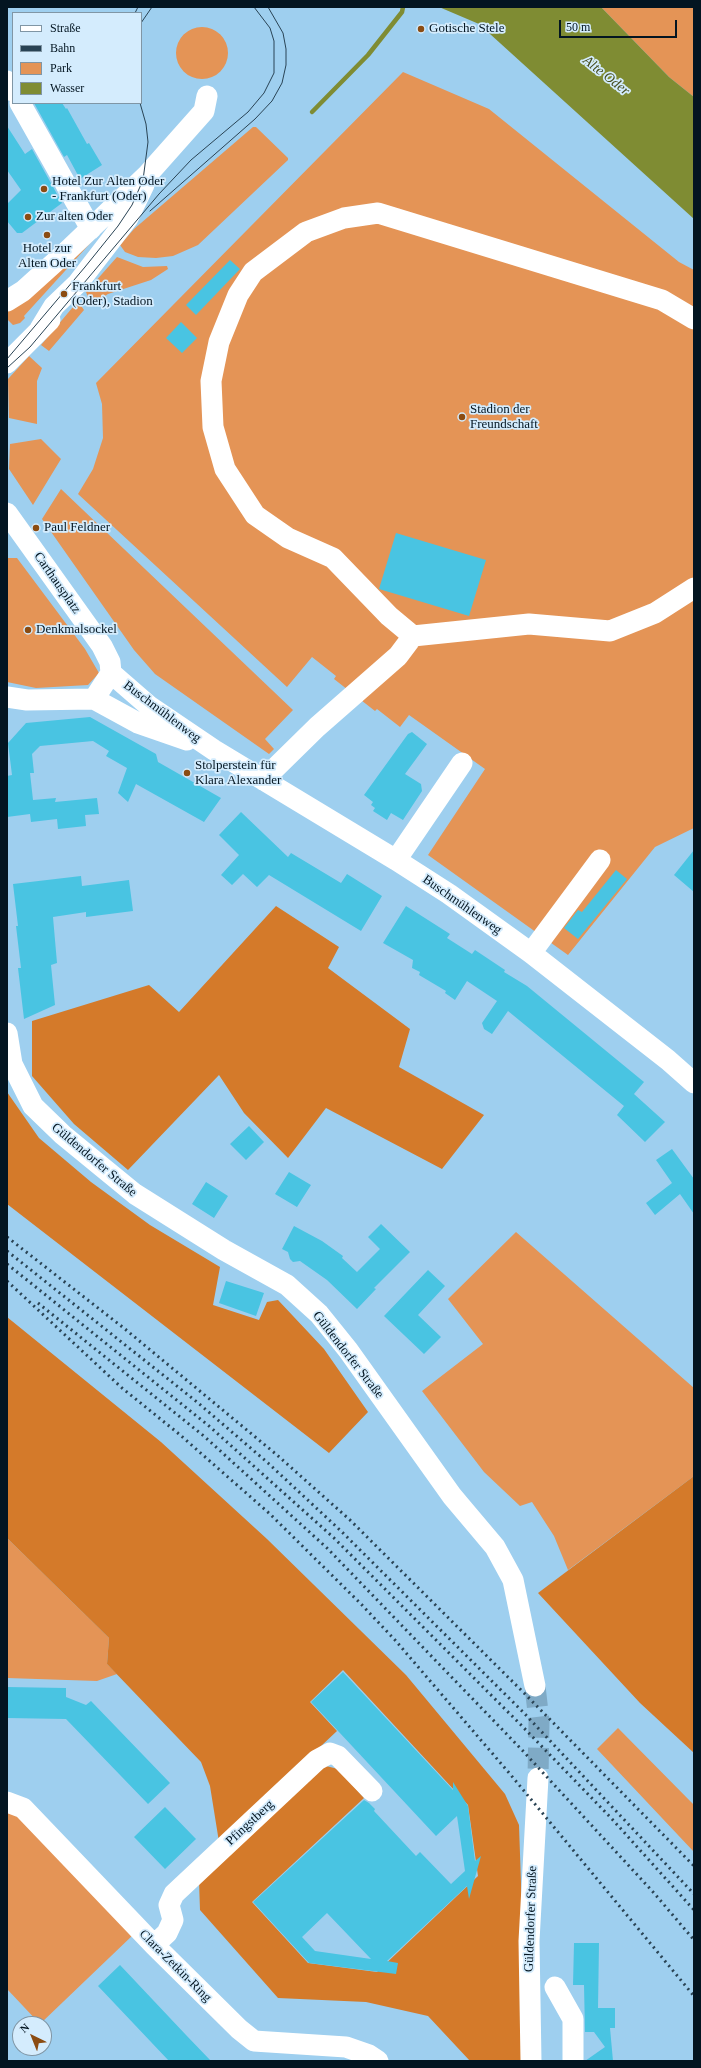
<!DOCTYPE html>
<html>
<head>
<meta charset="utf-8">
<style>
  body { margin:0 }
  #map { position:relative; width:701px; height:2068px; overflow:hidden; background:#9ecfef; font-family:Georgia,serif }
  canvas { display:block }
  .frame { position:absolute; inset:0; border:8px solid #031521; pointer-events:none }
  .legend { position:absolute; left:12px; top:12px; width:130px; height:92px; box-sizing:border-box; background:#d4ecfd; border:1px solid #8096a5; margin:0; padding:5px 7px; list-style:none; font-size:12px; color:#031521 }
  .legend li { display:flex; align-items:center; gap:8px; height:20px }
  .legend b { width:20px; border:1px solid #8096a5 }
  .north { position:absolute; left:12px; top:2016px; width:40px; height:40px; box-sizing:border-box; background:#d4ecfd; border:1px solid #8096a5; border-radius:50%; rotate:317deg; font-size:11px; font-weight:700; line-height:16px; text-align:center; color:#031521 }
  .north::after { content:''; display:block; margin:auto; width:14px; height:18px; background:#8b4c12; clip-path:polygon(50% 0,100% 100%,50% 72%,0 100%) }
  .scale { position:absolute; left:559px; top:20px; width:118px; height:18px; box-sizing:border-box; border:2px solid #031521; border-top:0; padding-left:5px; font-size:12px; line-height:14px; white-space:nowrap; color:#031521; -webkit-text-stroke:3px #d4ecfd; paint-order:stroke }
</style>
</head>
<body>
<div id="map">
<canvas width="701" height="2068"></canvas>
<div class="frame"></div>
<ul class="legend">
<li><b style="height:5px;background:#fff"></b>Straße</li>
<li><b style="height:5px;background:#294354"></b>Bahn</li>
<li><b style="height:11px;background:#e49456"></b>Park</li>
<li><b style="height:11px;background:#7f8c33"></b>Wasser</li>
</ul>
<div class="north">N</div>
<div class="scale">50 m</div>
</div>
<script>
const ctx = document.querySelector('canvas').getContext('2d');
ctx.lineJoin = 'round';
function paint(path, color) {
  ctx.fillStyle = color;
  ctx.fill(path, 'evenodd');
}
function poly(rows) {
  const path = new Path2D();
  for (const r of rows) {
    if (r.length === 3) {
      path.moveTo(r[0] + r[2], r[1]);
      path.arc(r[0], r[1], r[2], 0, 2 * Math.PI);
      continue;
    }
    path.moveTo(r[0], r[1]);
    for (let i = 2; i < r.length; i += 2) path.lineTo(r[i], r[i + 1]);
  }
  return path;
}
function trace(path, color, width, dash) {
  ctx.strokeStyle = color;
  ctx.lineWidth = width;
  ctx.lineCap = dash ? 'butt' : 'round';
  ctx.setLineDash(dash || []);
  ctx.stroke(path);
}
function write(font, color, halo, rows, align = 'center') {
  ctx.font = font + ' Georgia,serif';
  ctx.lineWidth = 3.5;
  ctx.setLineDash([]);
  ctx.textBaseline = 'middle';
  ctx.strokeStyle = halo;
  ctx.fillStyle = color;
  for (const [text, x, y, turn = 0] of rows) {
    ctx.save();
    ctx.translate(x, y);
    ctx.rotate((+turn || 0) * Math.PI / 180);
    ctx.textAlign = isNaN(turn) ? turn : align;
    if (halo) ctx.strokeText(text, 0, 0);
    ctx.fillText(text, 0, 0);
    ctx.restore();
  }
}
const green = poly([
  [601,7,694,7,694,97,669,77],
  [202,53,26],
  [403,72,489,109,679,262,694,270,694,828,655,847,568,955,428,855,485,769,409,715,400,727,377,709,375,711,334,679,336,676,312,657,287,687,78,494,93,469,103,438,102,404,96,383],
  [253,127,256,127,288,158,288,160,198,245,173,256,156,258,138,257,125,252,120,245,134,229],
  [95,238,24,316,25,318,20,323,13,325,7,319,7,312,17,306],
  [117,257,143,267,167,266,168,269,151,280,108,294,91,305,86,292],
  [78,301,84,310,49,351,41,345],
  [29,356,42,368,37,381,37,424,9,418,8,379],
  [41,439,61,459,33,505,9,469,10,444],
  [61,489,293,710,265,739,274,749,269,754,155,674,134,650,42,519],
  [7,558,17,558,85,649,99,673,88,685,36,688,7,682],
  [516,1232,694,1388,694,1476,568,1570,554,1536,532,1502,520,1506,484,1472,422,1391,483,1344,448,1299],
  [7,1538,109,1638,107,1664,117,1674,97,1681,7,1678],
  [618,1728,694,1805,694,1852,597,1749],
  [7,1811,15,1814,133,1935,40,2024,7,1989]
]);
const forest = poly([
  [276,906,339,947,328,968,410,1029,399,1067,484,1115,442,1169,326,1108,288,1158,244,1113,219,1075,128,1170,74,1124,32,1076,32,1021,149,985,179,1012],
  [7,1092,39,1138,91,1182,150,1225,220,1267,213,1305,259,1320,267,1302,278,1300,324,1349,368,1412,329,1453,7,1204],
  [7,1317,161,1442,267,1539,406,1675,505,1794,519,1825,523,1941,521,2061,470,2061,428,2016,366,2002,278,1998,200,1910,199,1881,322,1765,338,1769,364,1798,252,1902,308,1963,377,1972,478,1876,468,1805,343,1670,310,1702,337,1731,219,1842,210,1786,201,1762,107,1664,109,1638,7,1538],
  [694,1476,694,1753,640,1703,538,1593]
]);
const water = poly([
  [439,7,601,7,669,77,694,97,694,219,479,24]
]);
const stream = poly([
  [312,112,368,55,402,12,403,7]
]);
const building = poly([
  [34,103,62,103,66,109,67,108,87,144,89,143,102,165,80,179,67,155,64,157],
  [7,126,25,154,32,149,62,203,22,233,17,233,7,221,7,204,21,190,7,170],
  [230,260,240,269,196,315,186,305],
  [181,322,197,338,182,353,166,338],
  [396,533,486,560,469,616,379,589],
  [90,717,156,754,158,762,221,798,204,822,136,784,128,802,118,793,127,768,106,756,109,751,93,741,40,746,32,754,34,773,30,773,33,800,56,798,55,802,97,798,99,814,85,815,86,826,58,829,57,819,31,822,30,814,7,817,7,776,12,775,8,743,26,723],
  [412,732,427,744,405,774,421,784,422,791,403,820,391,813,387,820,373,811,375,808,371,805,373,802,364,795,408,734],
  [241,812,288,857,291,853,341,883,347,874,382,896,361,931,269,875,257,887,243,874,232,885,221,875,239,855,219,835],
  [694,850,694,892,674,875],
  [616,870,627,879,578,939,564,928,578,910,582,912],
  [81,876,82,886,129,880,133,911,86,917,86,912,53,917,57,963,51,965,55,1005,24,1019,18,968,21,968,16,926,18,926,13,884],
  [406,906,450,934,447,938,472,954,475,950,505,970,504,972,527,986,644,1082,634,1094,665,1122,645,1142,617,1115,624,1106,508,1011,492,1034,484,1029,482,1023,497,1001,467,981,455,1000,445,993,446,991,419,975,420,972,412,968,413,960,383,943],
  [249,1126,264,1142,246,1160,230,1144],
  [672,1149,694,1179,694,1214,680,1194,655,1215,646,1203,672,1183,656,1160],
  [289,1172,311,1185,297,1207,275,1194],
  [206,1182,228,1196,214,1218,192,1204],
  [381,1224,410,1252,374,1288,376,1289,357,1309,327,1280,300,1261,293,1262,290,1259,288,1252,282,1249,294,1226,322,1241,343,1256,342,1258,357,1272,380,1249,368,1237],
  [428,1270,445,1286,418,1315,441,1337,424,1354,384,1316],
  [226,1281,264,1293,256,1316,219,1303],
  [343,1672,453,1790,453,1782,468,1806,475,1861,481,1856,469,1899,467,1886,387,1961,398,1963,396,1974,309,1963,253,1902,364,1800,369,1803,375,1809,374,1811,416,1856,420,1852,451,1884,465,1871,457,1816,436,1836,311,1702],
  [327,1913,371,1959,315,1951,302,1937],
  [7,1687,66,1688,66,1697,86,1705,91,1701,170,1783,148,1804,66,1719,7,1718],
  [165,1807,196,1839,165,1869,134,1837],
  [574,1943,599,1943,598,2008,615,2008,615,2028,610,2028,613,2061,585,2061,605,2047,594,2032,585,2032,584,1985,573,1985],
  [120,1965,186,2035,211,2061,169,2061,98,1986]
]);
const minorTunnel = poly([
  [535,1686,539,1721,538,1778]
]);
const minor = poly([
  [7,81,13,91],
  [20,103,91,229],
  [7,301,23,291,64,254,148,174,204,111,207,96],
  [694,319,662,300,378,213,344,218,306,232,253,272,238,295,219,342,211,381,213,427,225,469,255,515,288,538,333,558,389,616,413,636,529,624,610,631,655,613,694,588],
  [40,329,54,306,78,283,128,218,144,185],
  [7,363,50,320],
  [7,513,102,646,110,662,111,673,94,699],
  [111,673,149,706,214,750,396,860,449,894,531,953,668,1060,694,1083],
  [7,697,27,700,94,699,138,723,187,740],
  [263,780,317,727,398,656,413,636],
  [396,860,462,763],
  [531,953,600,860],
  [7,1033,12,1064,33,1106,63,1135,135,1194,224,1250,287,1285,319,1314,348,1350,452,1496,495,1547,513,1580,535,1686],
  [7,1802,23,1808,154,1945,239,2029,254,2041,346,2047,369,2055,378,2061],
  [154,1945,167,1933,173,1920,169,1905,174,1894,317,1760,330,1753,338,1756,372,1791],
  [555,1987,573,2019,573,2061],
  [531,2061,529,1941,538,1778]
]);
const tram = poly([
  [135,13,138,7],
  [141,23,152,7],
  [150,211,255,119,272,101,282,83,286,65,286,49,283,33,268,7],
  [7,359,85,267,118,226,132,205,143,180,148,142,146,124,140,103],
  [7,368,30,347,159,194,191,160,248,112,264,93,274,73,274,41,270,28,254,7]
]);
const rail = poly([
  [7,1237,125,1329,277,1455,350,1520,523,1692,694,1866],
  [7,1251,197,1402,268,1463,341,1531,523,1712,694,1894],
  [7,1264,209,1426,334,1538,523,1727,612,1819,694,1910],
  [7,1281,122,1388,179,1434,270,1514,361,1604,395,1640,510,1774,694,1996],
  [38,1303,205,1437,327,1548,522,1750,654,1893,694,1940]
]);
const markers = [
  [421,29,4,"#8b4c12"],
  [44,189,4,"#8b4c12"],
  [28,217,4,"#8b4c12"],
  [47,235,4,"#8b4c12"],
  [64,294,4,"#8b4c12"],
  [462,417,4,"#8b4c12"],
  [36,528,4,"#8b4c12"],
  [28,630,4,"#8b4c12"],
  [187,773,4,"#8b4c12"]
];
const poiNames = [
  ["Gotische Stele",429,29],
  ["Hotel Zur Alten Oder",52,182],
  ["- Frankfurt (Oder)",52,197],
  ["Zur alten Oder",36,217],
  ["Hotel zur",47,249,"center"],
  ["Alten Oder",47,264,"center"],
  ["Frankfurt",72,287],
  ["(Oder), Stadion",72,302],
  ["Stadion der",470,410],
  ["Freundschaft",470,425],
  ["Paul Feldner",44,528],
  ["Denkmalsockel",36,630],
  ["Stolperstein für",195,766],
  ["Klara Alexander",195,781]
];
const streetNames = [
  ["Carthausplatz",57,583,55],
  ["Buschmühlenweg",162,712,37],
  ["Buschmühlenweg",462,905,35],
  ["Güldendorfer Straße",94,1160,40],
  ["Güldendorfer Straße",348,1355,52],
  ["Pfingstberg",250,1823,-43],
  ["Güldendorfer Straße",531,1919,-88],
  ["Clara-Zetkin-Ring",175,1966,45]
];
const waterNames = [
  ["Alte Oder",606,76,38]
];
paint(green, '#e49456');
paint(forest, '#d47a2a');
paint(water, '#7f8c33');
trace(stream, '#7f8c33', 4.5);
paint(building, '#49c4e2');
trace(minorTunnel, '#7faac6', 21, [21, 10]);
trace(minor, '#fff', 21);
trace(tram, '#294354', 1);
trace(rail, '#294354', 3, [2, 4]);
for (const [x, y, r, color] of markers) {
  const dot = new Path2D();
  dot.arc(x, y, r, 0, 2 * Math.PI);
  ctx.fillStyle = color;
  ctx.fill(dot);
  trace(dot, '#d4ecfd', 1.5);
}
write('13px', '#031521', '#d4ecfd', poiNames, 'left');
write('13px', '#031521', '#d4ecfd', streetNames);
write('italic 14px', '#464e1f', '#d4ecfd', waterNames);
</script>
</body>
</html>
